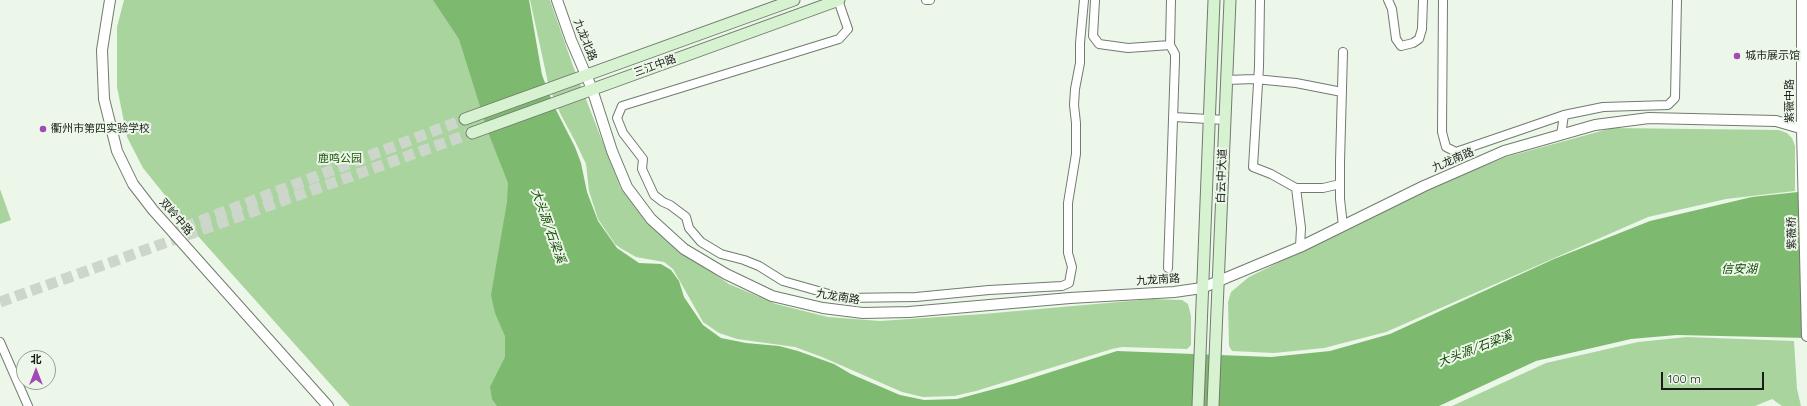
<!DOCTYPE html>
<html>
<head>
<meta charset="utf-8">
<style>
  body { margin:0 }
  #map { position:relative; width:1807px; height:406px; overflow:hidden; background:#ecf7e9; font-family:Quicksand,"Noto Sans SC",sans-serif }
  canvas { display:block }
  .north { position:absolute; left:16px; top:350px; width:40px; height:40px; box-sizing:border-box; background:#ecf7e9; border:1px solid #98a095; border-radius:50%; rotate:0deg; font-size:11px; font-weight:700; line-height:16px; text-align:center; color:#191d18 }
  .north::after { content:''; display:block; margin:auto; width:14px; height:18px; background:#a149b6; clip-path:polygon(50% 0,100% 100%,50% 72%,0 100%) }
  .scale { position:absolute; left:1661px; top:372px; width:103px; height:18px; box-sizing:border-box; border:2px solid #191d18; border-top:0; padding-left:5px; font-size:12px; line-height:14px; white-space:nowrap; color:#191d18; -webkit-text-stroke:3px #ecf7e9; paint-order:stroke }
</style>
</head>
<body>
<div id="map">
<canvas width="1807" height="406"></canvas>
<div class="north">北</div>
<div class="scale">100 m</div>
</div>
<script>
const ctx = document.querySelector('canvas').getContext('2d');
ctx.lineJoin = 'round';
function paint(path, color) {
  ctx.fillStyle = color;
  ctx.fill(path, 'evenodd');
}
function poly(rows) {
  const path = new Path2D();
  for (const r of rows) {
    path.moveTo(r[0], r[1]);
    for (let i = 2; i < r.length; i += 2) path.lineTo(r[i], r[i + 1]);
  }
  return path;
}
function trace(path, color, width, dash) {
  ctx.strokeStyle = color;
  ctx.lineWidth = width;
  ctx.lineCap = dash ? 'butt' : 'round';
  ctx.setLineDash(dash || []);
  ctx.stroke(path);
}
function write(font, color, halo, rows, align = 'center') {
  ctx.font = font + ' Quicksand,"Noto Sans SC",sans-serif';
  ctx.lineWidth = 4;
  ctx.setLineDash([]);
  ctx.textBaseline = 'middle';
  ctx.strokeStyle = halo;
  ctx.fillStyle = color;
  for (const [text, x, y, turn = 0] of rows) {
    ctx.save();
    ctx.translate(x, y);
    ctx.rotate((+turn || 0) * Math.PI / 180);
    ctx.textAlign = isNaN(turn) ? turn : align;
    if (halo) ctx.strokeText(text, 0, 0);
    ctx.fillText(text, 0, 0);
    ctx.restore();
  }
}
const green = poly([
  [124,0,439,0,464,36,514,179,508,406,350,406,197,235,143,168,127,137,117,87,117,27],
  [530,0,550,0,573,66,621,189,642,213,695,261,729,284,776,304,828,317,880,321,983,314,1152,299,1182,300,1188,304,1191,316,1191,345,1187,349,1122,347,1112,349,976,391,954,396,923,397,902,392,822,357,795,347,737,339,719,333,703,322,673,269,664,262,636,257,622,249,615,244,598,219,589,191,586,164,576,143,561,115,549,87],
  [1612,128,1779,130,1787,133,1792,138,1795,146,1795,191,1726,199,1648,217,1386,332,1324,348,1274,353,1232,351,1229,346,1228,302,1231,292,1249,277,1425,190,1506,157],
  [0,189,11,220,0,224],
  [1687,337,1794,341,1797,389,1801,406,1782,406,1772,399,1755,406,1452,406,1546,363,1638,342]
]);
const water = poly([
  [433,0,529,0,542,75,554,106,575,147,581,163,587,192,598,221,617,248,639,263,661,264,671,270,679,281,684,297,703,325,721,338,746,343,779,346,798,351,834,364,851,374,900,395,924,400,957,399,1013,384,1117,351,1271,357,1330,351,1390,334,1554,259,1650,221,1752,197,1807,191,1807,338,1677,335,1631,339,1536,361,1439,406,497,406,492,399,490,387,505,357,505,336,495,313,491,295,507,202,508,183,488,132,459,39]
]);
const secondaryTunnel = poly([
  [169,233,465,119],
  [0,302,472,133]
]);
const minor = poly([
  [838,0,848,29,839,39,622,106,617,118,623,133,643,159,642,169,654,195,663,202,670,205,686,217,689,228,701,242,721,254,744,260,759,266,783,281,843,298,916,297,989,290,1062,286,1069,283,1072,267,1068,253,1068,203,1076,154,1076,123,1074,105,1075,89,1080,63,1080,43,1084,0],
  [926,0,930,0],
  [1095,0,1093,36,1099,44,1128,48,1170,45],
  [1260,0,1259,67,1253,167,1271,174,1296,188,1323,188,1340,184],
  [1388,0,1392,9,1396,39,1401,46,1413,43,1419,39,1422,29,1423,0],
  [1443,0,1442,132,1446,147,1456,152,1564,115,1603,107,1668,105,1675,98,1677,0],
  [1226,80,1255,79,1296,83,1342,92],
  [1174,117,1225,120],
  [1561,135,1564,115],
  [1296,188,1301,228,1300,247],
  [1343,226,1340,199,1340,162,1343,52],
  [1168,268,1175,60,1175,54,1170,45,1171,0],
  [0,342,28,406]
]);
const tertiary = poly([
  [110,0,102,50,104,99,117,151,133,184,153,210,328,406],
  [557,0,571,40,592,89,612,151,627,187,651,219,684,249,726,274,772,296,823,308,863,313,909,312,1070,298,1174,292,1202,288,1300,247,1424,186,1504,151,1595,125,1649,118,1776,121,1807,130],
  [1802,0,1802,130,1807,336]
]);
const secondary = poly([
  [465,119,794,0],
  [472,133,839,0],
  [1198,406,1214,0],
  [1213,406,1230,0]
]);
const markers = [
  [1737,56,4,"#a149b6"],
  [43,129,4,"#a149b6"]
];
const streetNames = [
  ["九龙北路",585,40,68],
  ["三江中路",655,66,-20],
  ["紫薇中路",1790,101,-90],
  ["九龙南路",1453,160,-23],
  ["白云中大道",1222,176,-88],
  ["双岭中路",176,217,49],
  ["紫薇桥",1792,233,-91],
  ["九龙南路",1158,280,-4],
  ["九龙南路",838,297,9]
];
const poiNames = [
  ["城市展示馆",1745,56],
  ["衢州市第四实验学校",51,129]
];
const parkNames = [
  ["鹿鸣公园",340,159]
];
const waterNames = [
  ["大头源/石梁溪",548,226,70],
  ["信安湖",1739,269],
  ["大头源/石梁溪",1475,349,-21]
];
paint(green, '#a9d49e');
paint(water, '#7eb970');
trace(secondaryTunnel, '#ccd6ca', 11, [11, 5.5]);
trace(minor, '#717b6f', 10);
trace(tertiary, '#717b6f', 12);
trace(secondary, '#717b6f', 13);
trace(minor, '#fff', 8);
trace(tertiary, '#fff', 10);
trace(secondary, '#d7f2d0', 11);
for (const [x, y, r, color] of markers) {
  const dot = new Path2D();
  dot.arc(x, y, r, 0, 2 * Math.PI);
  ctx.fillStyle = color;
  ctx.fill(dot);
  trace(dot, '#ecf7e9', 1.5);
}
write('11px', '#191d18', '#ecf7e9', streetNames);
write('11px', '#191d18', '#ecf7e9', poiNames, 'left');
write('11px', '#1a5307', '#ecf7e9', parkNames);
write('italic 12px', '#114b00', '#ecf7e9', waterNames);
</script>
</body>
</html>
